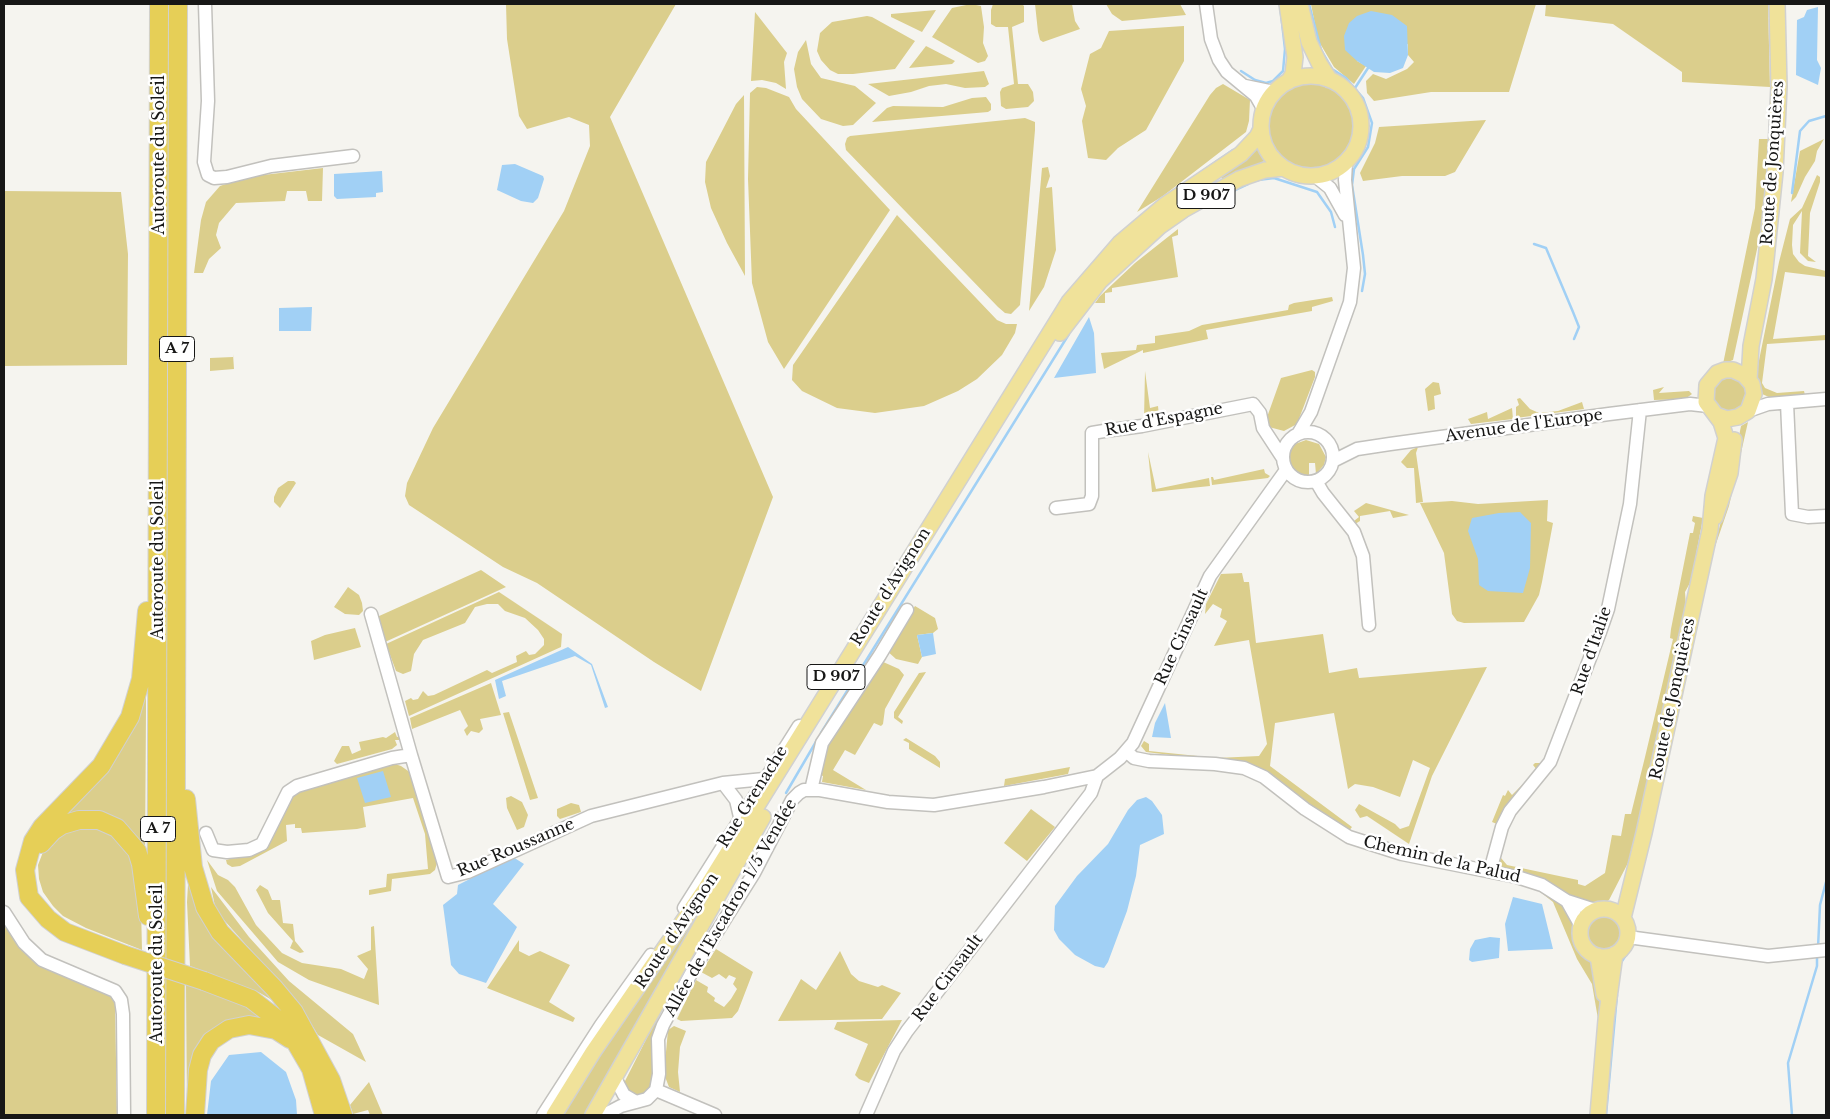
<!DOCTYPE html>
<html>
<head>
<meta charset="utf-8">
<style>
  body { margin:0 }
  #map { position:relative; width:1830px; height:1119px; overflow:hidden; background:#f5f4ef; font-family:"Libre Baskerville",serif }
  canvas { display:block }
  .frame { position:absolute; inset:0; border:5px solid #171716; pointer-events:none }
</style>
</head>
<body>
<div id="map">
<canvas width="1830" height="1119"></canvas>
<div class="frame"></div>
</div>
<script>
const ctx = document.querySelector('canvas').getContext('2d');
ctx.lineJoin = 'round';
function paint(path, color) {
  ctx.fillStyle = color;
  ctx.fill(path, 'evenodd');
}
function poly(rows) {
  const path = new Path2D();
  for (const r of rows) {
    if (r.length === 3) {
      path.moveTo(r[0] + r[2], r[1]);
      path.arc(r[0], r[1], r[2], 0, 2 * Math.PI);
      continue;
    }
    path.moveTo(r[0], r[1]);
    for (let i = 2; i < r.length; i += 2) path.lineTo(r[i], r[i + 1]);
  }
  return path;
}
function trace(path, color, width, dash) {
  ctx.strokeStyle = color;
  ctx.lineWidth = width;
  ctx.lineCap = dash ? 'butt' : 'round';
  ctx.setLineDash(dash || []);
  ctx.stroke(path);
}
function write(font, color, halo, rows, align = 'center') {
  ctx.font = font + ' "Libre Baskerville",serif';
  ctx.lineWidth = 5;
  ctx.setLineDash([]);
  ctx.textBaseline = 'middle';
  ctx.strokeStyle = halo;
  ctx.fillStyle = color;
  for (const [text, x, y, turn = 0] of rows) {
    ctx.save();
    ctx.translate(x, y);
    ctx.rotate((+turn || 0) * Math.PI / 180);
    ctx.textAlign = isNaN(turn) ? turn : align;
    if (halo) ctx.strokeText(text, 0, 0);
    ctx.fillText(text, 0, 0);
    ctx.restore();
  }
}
const green = poly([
  [506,4,676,4,610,117,773,497,701,691,654,662,537,583,503,567,409,505,405,496,407,483,433,428,564,211,590,146,589,125,569,117,527,129,519,116,507,39],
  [971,4,981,6,984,27,983,43,988,56,985,61,978,63,932,37,952,8],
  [993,4,1022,4,1024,6,1024,22,1012,27,1018,84,1028,84,1033,92,1034,101,1028,107,1006,109,1001,106,1000,92,1002,88,1014,84,1008,27,996,27,991,24,991,10],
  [1035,4,1072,4,1075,21,1080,29,1043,42,1040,40,1038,32],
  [1106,4,1180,4,1186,15,1122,21,1112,14],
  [1311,4,1536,4,1509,92,1431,92,1374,101,1367,93,1366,81,1373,74,1386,79,1407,69,1414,62,1408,55,1408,44,1357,61,1366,66,1354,84,1334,67,1318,40],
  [1546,4,1768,4,1770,87,1682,82,1682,72,1613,24,1545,16],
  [936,10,922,32,891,17,891,14],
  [755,12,787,53,784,62,786,89,776,83,762,80,751,81],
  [867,16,872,17,915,41,895,69,853,74,838,74,830,70,821,60,817,51,820,33,832,22],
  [1184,26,1184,61,1146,130,1118,148,1106,160,1088,158,1082,121,1086,106,1081,89,1090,54,1101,48,1109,31],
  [806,40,811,64,821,78,855,86,876,103,853,125,843,126,821,119,802,99,797,87,794,69,798,52],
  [926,46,930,48,955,61,952,64,909,68],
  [984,71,989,84,985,87,965,88,946,84,929,86,911,92,889,96,868,84],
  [1311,126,43],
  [1223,84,1250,100,1249,121,1246,132,1163,196,1137,212,1210,95,1216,88],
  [757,87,766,88,789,97,796,109,890,210,784,369,768,342,752,283,748,179,750,93],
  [744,95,745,276,727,243,711,208,705,182,706,162,736,104],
  [986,97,991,104,991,110,988,112,872,122,887,108,893,106,943,107,972,98],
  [1025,118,1035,122,1035,130,1020,305,1011,314,1005,313,998,307,846,150,845,144,847,138,850,136],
  [1486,120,1455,172,1445,176,1402,176,1363,181,1360,173,1375,143,1379,127],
  [1759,139,1770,139,1767,188,1761,231,1733,360,1723,364,1755,208],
  [1824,139,1817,151,1815,161,1805,177,1796,197,1791,202,1800,151],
  [1257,146,1267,160,1222,179,1221,175],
  [1048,167,1050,176,1046,188,1052,187,1056,250,1044,287,1029,311,1042,168],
  [323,168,322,201,308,201,306,191,287,191,285,201,236,203,219,223,216,235,221,248,209,259,203,273,194,273,201,220,206,202,220,186,246,177],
  [1817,175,1820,177,1820,182,1810,213,1808,256,1816,262,1808,261,1800,253,1802,211,1793,225,1792,245,1793,254,1799,262,1805,266,1826,271,1826,277,1785,272,1773,339,1826,335,1826,340,1767,344,1762,383,1765,388,1777,393,1804,391,1805,395,1769,397,1762,394,1755,380,1779,262,1790,219,1802,208],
  [4,191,121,192,128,254,127,365,4,366],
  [897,215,997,320,1006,324,1017,324,1015,333,1002,355,977,379,958,391,924,406,875,413,837,408,802,391,792,380,793,365],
  [1178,229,1178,235,1172,237,1178,277,1112,288,1112,292,1105,293,1105,303,1095,303,1100,296,1135,263],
  [1332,297,1333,301,1312,307,1312,311,1206,330,1208,339,1143,353,1143,350,1104,369,1101,353,1136,350,1137,345,1155,343,1155,336,1189,331,1202,325,1288,310,1289,305,1294,303],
  [233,354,234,369,210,371,210,358,233,357],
  [1312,370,1315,372,1315,377,1297,424,1284,431,1269,427,1266,420,1281,378],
  [1145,371,1150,408,1158,406,1159,416,1144,419],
  [1729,394,17],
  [1433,382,1439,383,1441,394,1434,396,1435,409,1428,411,1425,389],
  [1664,387,1659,393,1689,391,1692,394,1685,399,1654,400,1653,390],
  [1520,398,1530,409,1539,413,1558,411,1582,402,1584,409,1516,418,1516,407,1519,405,1517,399],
  [1512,408,1513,419,1471,424,1468,419,1487,412,1488,419],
  [1748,422,1729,506,1709,564,1724,511,1741,426],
  [1306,440,1319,444,1326,457,1324,465,1316,474,1315,463,1309,463,1309,476,1295,472,1289,462,1290,451,1295,444],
  [1418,447,1416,453,1423,502,1416,503,1414,468,1407,468,1401,462,1411,450],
  [1148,452,1156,489,1209,478,1210,486,1152,492],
  [1264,469,1265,473,1270,476,1268,478,1212,485,1211,477,1213,477,1214,480],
  [288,481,294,481,296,483,280,508,274,502,274,497,278,488],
  [1548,500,1547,521,1553,523,1542,582,1539,595,1524,622,1464,623,1457,621,1452,614,1444,553,1420,503,1452,501,1478,504],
  [1366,503,1409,515,1393,518,1390,511,1360,516,1360,521,1355,524,1354,521,1359,517,1354,511],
  [1693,516,1703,518,1691,581,1685,592,1686,606,1652,772,1630,859,1609,900,1606,902,1592,904,1574,899,1550,884,1502,869,1499,864,1501,858,1507,865,1578,880,1578,884,1585,886,1605,873,1612,835,1621,836,1625,814,1631,814,1645,757,1673,639,1670,638,1671,629,1690,533,1693,533,1695,523,1692,521],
  [481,570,506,587,385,642,377,617],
  [1242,573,1244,582,1249,582,1256,643,1323,634,1329,673,1357,668,1359,678,1487,667,1432,776,1409,844,1367,816,1360,818,1355,810,1359,804,1395,824,1400,829,1409,826,1430,768,1413,760,1400,797,1373,787,1355,784,1348,789,1334,713,1275,723,1270,766,1352,827,1348,832,1311,806,1273,775,1252,765,1146,752,1141,746,1144,741,1149,744,1149,751,1217,758,1259,756,1267,744,1249,640,1214,646,1227,621,1220,617,1222,609,1213,604,1205,614,1206,604,1221,574],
  [348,587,359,595,362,603,363,611,359,615,345,614,334,607],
  [499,592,562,634,561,647,409,716,405,701,411,698,413,700,418,699,423,691,428,696,434,695,487,670,492,673,517,662,516,656,526,651,529,655,535,654,544,645,544,639,538,630,525,618,505,611,498,604,487,604,475,607,465,623,423,640,414,654,411,671,403,674,396,671,386,644],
  [915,606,935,618,938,629,933,633,917,635,922,657,918,664,896,659,886,650],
  [355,628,361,647,314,660,311,641,325,635],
  [881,661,899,669,904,675,885,709,883,724,881,726,874,723,855,755,845,750,833,770,866,790,822,782,823,776,818,774,827,743],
  [926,672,898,717,903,721,902,724,894,718,894,712,919,673],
  [146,682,146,709,145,860,126,831,61,819],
  [491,683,501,715,480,719,483,729,479,733,471,731,467,736,464,730,468,726,460,710,412,729,410,718],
  [509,712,538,798,530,800,503,713],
  [395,732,397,737,400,736,402,740,395,740,397,745,392,749,337,764,334,761,342,746,349,746,352,754,361,750,359,742,383,737,386,738],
  [906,738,935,756,940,762,940,768,909,749,909,743,903,740],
  [392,763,401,766,411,773,438,859,435,870,430,874,392,879,391,891,369,895,369,890,386,887,387,874,428,869,425,834,413,798,363,807,366,827,357,829,302,833,301,828,295,828,295,824,286,825,287,841,240,866,232,867,227,864,226,860,259,851,295,793],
  [1535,763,1540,763,1540,767,1516,795,1500,822,1495,836,1493,835,1497,824,1492,822,1503,795,1505,796,1508,790,1512,795,1537,770,1533,765],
  [1070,767,1068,774,1004,786,1005,779],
  [511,796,522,802,528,815,524,827,517,830,507,808,506,798],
  [571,803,579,805,581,812,560,819,557,816,557,809],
  [1031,809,1055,827,1027,861,1004,843],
  [753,820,587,1115,559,1115],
  [91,825,117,834,134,860,141,908,142,950,86,928,63,916,53,906,43,892,39,879,38,865,43,852,65,829],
  [207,860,218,875,228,880,235,887,256,925,282,953,302,963,341,969,364,979,368,969,357,956,371,950,371,927,374,926,379,1005,309,980,278,962,217,891],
  [189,867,191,878,287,1009,260,993,190,966,187,902],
  [260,885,268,890,272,900,280,900,283,923,293,924,295,941,304,952,300,953,290,948,293,941,268,913,256,890],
  [211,887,249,937,289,981,353,1034,366,1062,318,1035,303,1011,271,973,216,911],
  [1539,891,1560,903,1569,914,1574,923,1574,940,1576,948,1581,954,1594,964,1600,996,1599,1025,1592,984,1577,959,1553,902],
  [1603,932,18],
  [4,921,35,962,110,992,115,1003,117,1115,4,1115],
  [519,940,519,951,529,956,540,951,570,965,549,1002,575,1018,573,1022,487,988],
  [716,949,753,972,738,1011,732,1018,681,1021,677,1019,696,980,708,987,707,992,715,998,714,1001,724,1007,731,999,737,989,733,984,736,978,729,975,726,979,719,974,712,978,701,972],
  [840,951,851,974,859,981,878,987,882,985,901,993,882,1019,778,1021,801,979,816,990],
  [186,984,251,1006,274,1023,220,1028,187,1115],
  [660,1012,654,1036,654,1072,651,1086,643,1095,633,1095,624,1086,625,1081],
  [902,1020,869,1083,859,1079,855,1075,868,1044,834,1029,837,1022],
  [674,1026,686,1031,680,1047,678,1072,680,1092,669,1087,664,1074,668,1030],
  [369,1082,383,1115,370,1115,368,1110,353,1114,350,1105]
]);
const water = poly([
  [1818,7,1817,60,1821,68,1818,85,1796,75,1797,20,1804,17,1807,10],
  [1371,11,1392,15,1407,26,1408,55,1403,68,1390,73,1374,72,1357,61,1345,50,1344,36,1349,23,1357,16],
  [515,164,543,176,544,179,538,198,533,203,521,201,497,190,502,165],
  [382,171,383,192,376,193,376,197,337,199,334,196,334,174],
  [312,307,311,331,279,331,279,308],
  [1089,317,1094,333,1096,373,1054,378],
  [1520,512,1531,523,1530,568,1523,593,1488,591,1479,585,1478,559,1468,531,1472,518,1499,513],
  [933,633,936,654,922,657,917,635],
  [568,647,592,664,608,707,605,708,591,665,575,656,502,681,506,696,499,699,495,680],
  [1165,703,1171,738,1152,737,1155,723],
  [383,771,391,797,365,803,357,778],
  [1146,797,1152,801,1162,815,1164,834,1140,845,1136,876,1127,911,1108,962,1104,968,1095,966,1075,955,1059,939,1054,930,1055,906,1077,876,1108,844,1128,810,1137,800],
  [513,857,524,864,493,904,517,927,486,983,459,974,451,965,443,905,457,894,458,885],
  [1513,897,1542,904,1553,949,1508,951,1505,924],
  [1490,937,1500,938,1499,958,1472,962,1469,960,1470,949,1475,940],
  [261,1052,286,1072,296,1100,297,1115,207,1115,211,1081,229,1055]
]);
const stream = poly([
  [1309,4,1321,50,1332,69,1346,78,1363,98,1372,123,1368,147,1354,169,1352,185,1363,255,1365,274,1362,291],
  [1241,71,1255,80,1266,83,1273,81,1283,71,1285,49,1280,5],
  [1355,88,1368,68],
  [1201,172,1233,150],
  [1258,180,1274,178,1317,192,1331,212,1335,227],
  [1233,191,1248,184],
  [1792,193,1800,131,1809,121,1826,116],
  [1534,244,1546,248,1573,312,1579,327,1574,339],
  [821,733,1069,334],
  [786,793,817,740],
  [1818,948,1820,905,1826,882],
  [1620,964,1626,955],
  [1606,1115,1617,995],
  [1792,1115,1788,1063,1817,966,1817,956]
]);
const minor = poly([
  [205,4,208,101,204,162,208,175,214,178,227,177,271,166,353,156],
  [1206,4,1211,39,1219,60,1227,72,1256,96,1264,110],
  [1245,86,1274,92],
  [1315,176,1330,188,1345,215],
  [1787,403,1792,514,1808,517,1826,516],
  [1748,411,1768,404,1826,399],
  [1308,457,25],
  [1298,434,1311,412,1350,302,1354,268,1345,180,1346,162],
  [1333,461,1357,449,1390,444,1609,414,1690,404,1708,406],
  [1316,481,1323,493,1354,532,1363,556,1369,625],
  [1056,508,1089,504,1092,496,1092,433,1104,431,1142,426,1253,404,1260,413,1263,428,1282,457],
  [371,614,411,755],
  [1127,752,1134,758,1149,761,1215,764,1244,768,1264,777,1305,809,1349,837,1402,854,1517,877,1542,885,1567,901,1595,910],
  [723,783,736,800,740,817],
  [811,790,822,743,880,655,907,610],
  [206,833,213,850,227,852,249,850,262,844,288,792,297,786,392,758,411,755,448,877,468,872,591,816,723,783,764,779],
  [1490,871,1502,827,1510,811,1550,762,1600,632,1608,609,1630,504,1640,410],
  [1567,901,1581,926],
  [684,908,799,726],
  [4,912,24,943,42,960,115,991,121,1000,123,1014,124,1115],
  [1628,937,1768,956,1826,950],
  [615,1078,624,1095,636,1102],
  [656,1090,715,1115],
  [543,1115,601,1025,651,955],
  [604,1115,621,1106,647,1099,656,1090,659,1074,658,1039,663,1025,693,970,754,873,792,800,799,793,804,790,820,790,888,802,934,805,1044,787,1097,776,1120,758,1133,743,1210,576,1286,470],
  [866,1115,894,1051,907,1031,1091,793,1097,776]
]);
const major = poly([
  [1287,4,1295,57,1293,74,1288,82],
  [1300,4,1309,42,1319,63,1330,80],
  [1311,126,50],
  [1060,333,1100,281,1160,226,1183,210,1239,179,1265,170,1284,168],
  [1749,380,1751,346,1764,279,1775,172,1779,86,1777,4],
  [1715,517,1730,473,1734,440],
  [1604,933,24],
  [1623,918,1644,833,1710,530,1713,496,1726,438,1721,422,1706,402,1707,385,1717,373,1725,370,1733,370,1744,375,1752,384,1754,394,1748,411,1738,417,1727,419,1716,415],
  [1598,956,1604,994],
  [554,1115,593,1052,706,888,1069,302,1120,243,1165,205,1241,154,1257,137,1261,129],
  [593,1115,763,817],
  [1598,1115,1606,1020,1615,954]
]);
const highway = poly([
  [186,799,193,867,205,907,220,932,274,988,294,1012,331,1080,343,1115],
  [41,844,53,831,62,825,79,820,99,820,117,828,137,851,141,864,148,916],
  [125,955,65,932,48,919,29,897,25,870,33,841,42,827,101,766,130,717,141,679,147,611],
  [204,981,251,999,286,1026,311,1069,324,1115],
  [156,1115,159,4],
  [175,1115,178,4],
  [195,1115,198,1070,202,1055,211,1041,229,1029,249,1025,276,1030,290,1039]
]);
const highwayBridge = poly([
  [125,955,204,981]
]);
const shields = [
  [1206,196,58],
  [177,349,35],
  [836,677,58],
  [158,829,35]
];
const shieldNames = [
  ["D 907",1206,196],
  ["A 7",177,349],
  ["D 907",836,677],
  ["A 7",158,829]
];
const streetNames = [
  ["Autoroute du Soleil",159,155,-90],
  ["Route de Jonquières",1773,163,-86],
  ["Rue d'Espagne",1164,420,-11],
  ["Avenue de l'Europe",1524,426,-8],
  ["Autoroute du Soleil",158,560,-90],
  ["Route d'Avignon",891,587,-58],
  ["Rue Cinsault",1182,637,-65],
  ["Rue d'Italie",1592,651,-71],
  ["Route de Jonquières",1673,699,-78],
  ["Rue Grenache",753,797,-58],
  ["Rue Roussanne",516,848,-23],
  ["Chemin de la Palud",1442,860,13],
  ["Allée de l'Escadron 1/5 Vendée",731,908,-60],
  ["Route d'Avignon",677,931,-56],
  ["Autoroute du Soleil",157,964,-90],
  ["Rue Cinsault",948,978,-53]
];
paint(green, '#dbce8c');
paint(water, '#a1d0f5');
trace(stream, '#a1d0f5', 2.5);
trace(minor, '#c2c1bd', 15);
trace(major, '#d1d1d0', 18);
trace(highway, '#d1d1d0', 20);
trace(minor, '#fff', 12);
trace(major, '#f0e29a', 15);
trace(highway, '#e6cf57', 18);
trace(highwayBridge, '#d1d1d0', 20, []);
trace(highwayBridge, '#e6cf57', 18);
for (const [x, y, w] of shields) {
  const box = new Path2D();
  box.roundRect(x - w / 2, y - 12.5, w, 25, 4);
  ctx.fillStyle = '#fff';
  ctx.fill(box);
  trace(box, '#171716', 1);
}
write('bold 15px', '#171716', null, shieldNames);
write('16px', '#171716', '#fff', streetNames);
</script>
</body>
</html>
